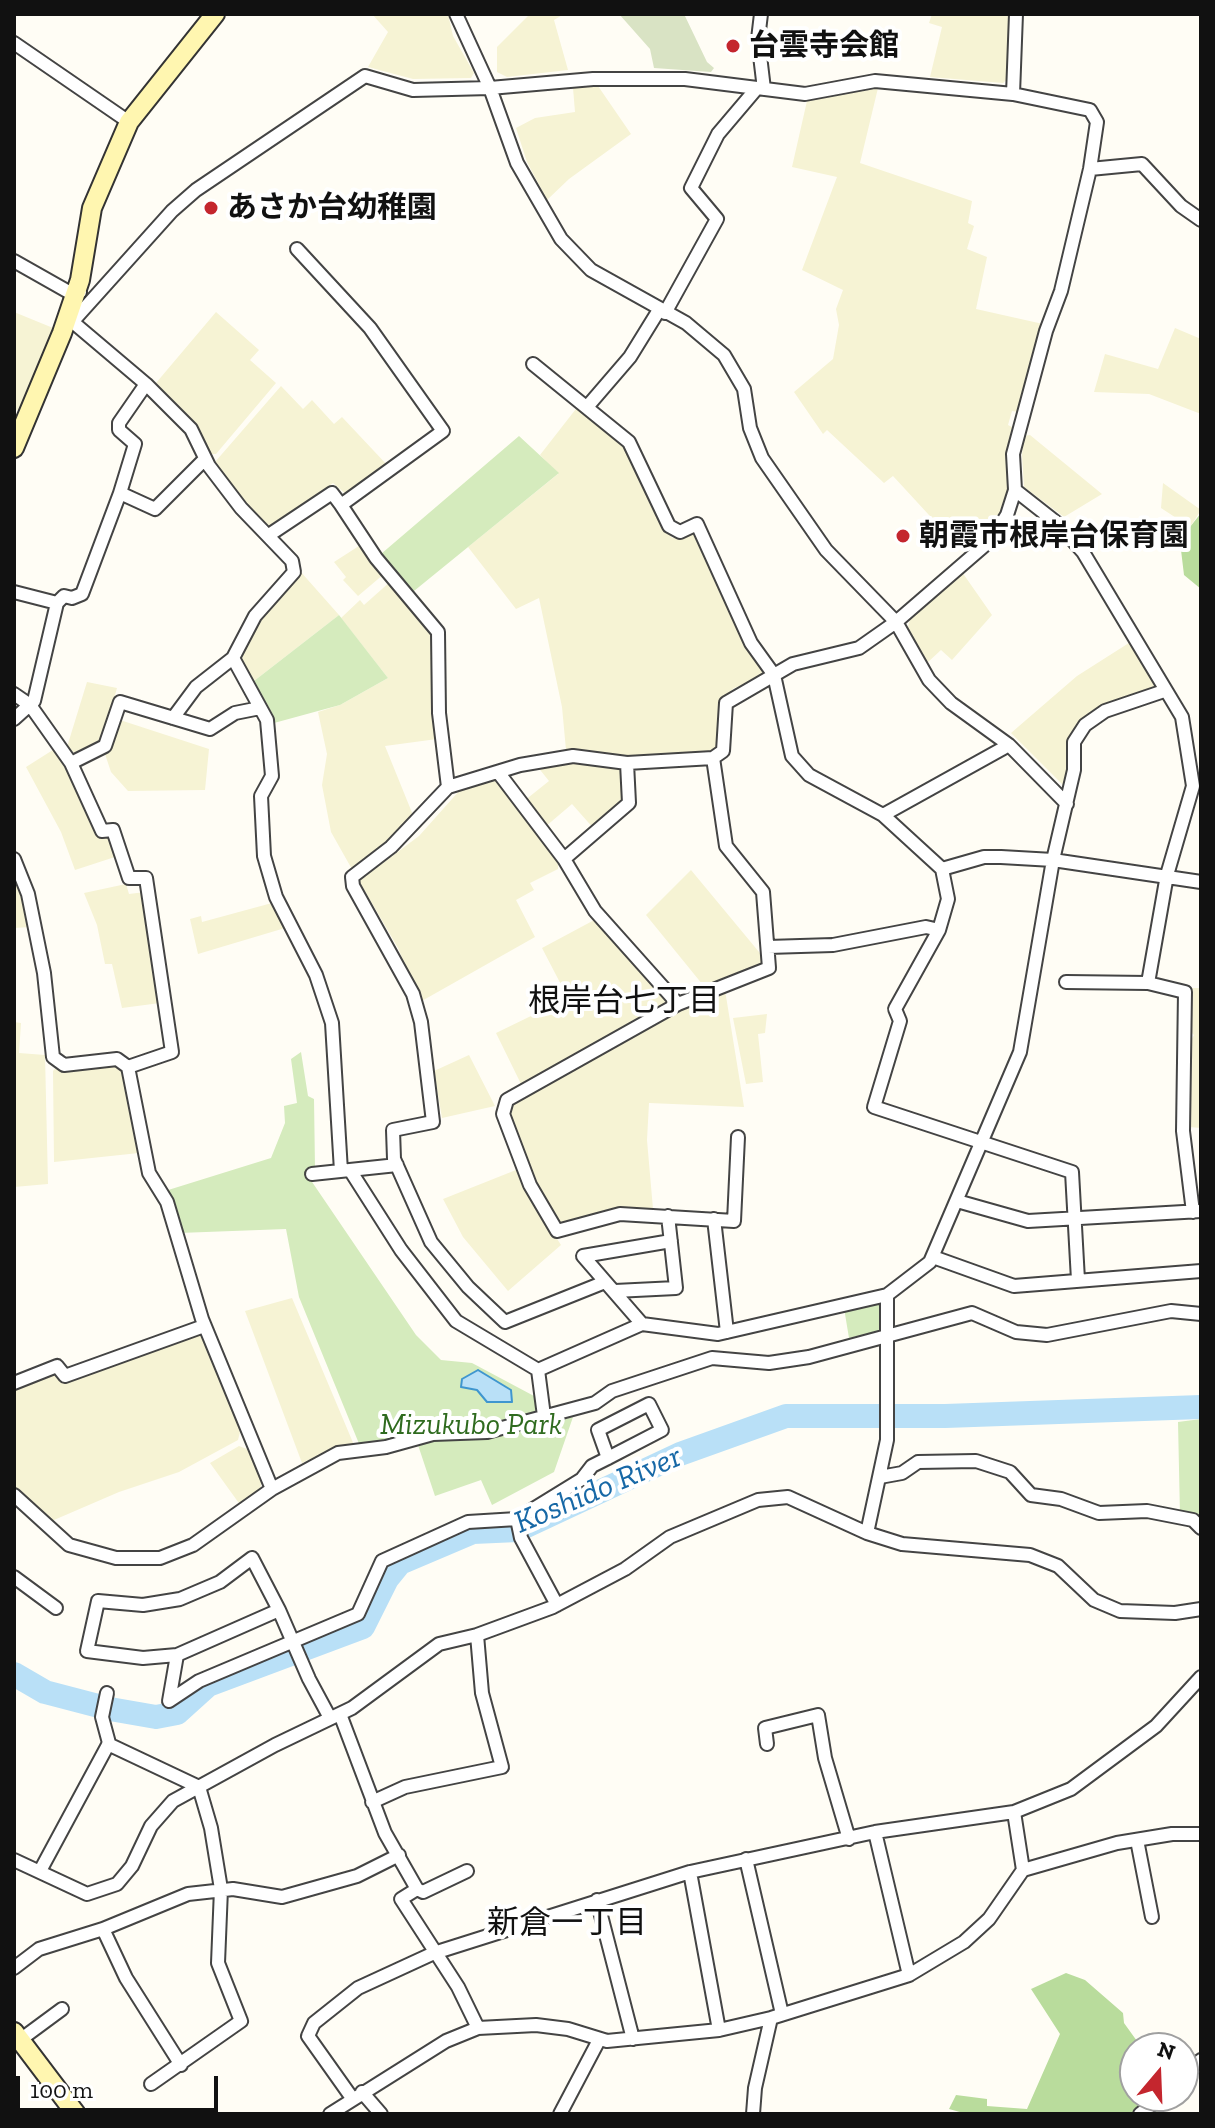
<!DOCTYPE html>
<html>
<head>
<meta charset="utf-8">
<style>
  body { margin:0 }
  #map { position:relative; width:1215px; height:2128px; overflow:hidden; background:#fffdf5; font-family:"Zilla Slab",serif }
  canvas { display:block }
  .frame { position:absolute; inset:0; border:16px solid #111; pointer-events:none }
  .north { position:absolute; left:1119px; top:2032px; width:80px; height:80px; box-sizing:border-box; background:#fff; border:2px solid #a0a0a0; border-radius:50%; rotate:19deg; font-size:22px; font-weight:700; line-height:32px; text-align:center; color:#111 }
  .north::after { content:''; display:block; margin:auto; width:28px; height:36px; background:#c4262e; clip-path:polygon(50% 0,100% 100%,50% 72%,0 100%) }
  .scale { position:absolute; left:16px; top:2076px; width:202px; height:36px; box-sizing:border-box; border:4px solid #111; border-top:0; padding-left:10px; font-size:24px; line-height:28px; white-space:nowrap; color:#111; -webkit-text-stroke:6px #fff; paint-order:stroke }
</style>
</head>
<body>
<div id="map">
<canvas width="1215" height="2128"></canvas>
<div class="frame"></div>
<div class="north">N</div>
<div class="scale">100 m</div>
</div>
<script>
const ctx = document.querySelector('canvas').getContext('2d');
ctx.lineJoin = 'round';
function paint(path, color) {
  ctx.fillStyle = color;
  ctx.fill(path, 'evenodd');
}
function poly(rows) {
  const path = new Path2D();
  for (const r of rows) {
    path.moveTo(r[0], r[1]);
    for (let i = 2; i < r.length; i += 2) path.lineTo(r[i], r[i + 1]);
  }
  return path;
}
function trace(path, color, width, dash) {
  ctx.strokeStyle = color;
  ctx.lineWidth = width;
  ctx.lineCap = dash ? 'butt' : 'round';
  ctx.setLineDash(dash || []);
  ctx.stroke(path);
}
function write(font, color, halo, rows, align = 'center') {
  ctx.font = font + ' "Zilla Slab","Noto Sans JP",serif';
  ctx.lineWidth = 8;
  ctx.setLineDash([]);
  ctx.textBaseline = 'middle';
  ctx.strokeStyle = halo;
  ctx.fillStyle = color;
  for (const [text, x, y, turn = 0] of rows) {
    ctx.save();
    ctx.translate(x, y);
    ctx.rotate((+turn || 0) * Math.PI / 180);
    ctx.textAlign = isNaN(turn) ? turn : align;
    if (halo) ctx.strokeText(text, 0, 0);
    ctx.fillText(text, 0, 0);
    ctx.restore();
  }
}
const farmland = poly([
  [372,14,448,14,453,36,474,73,471,78,413,79,368,67,388,32],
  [530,14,564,14,554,20,568,70,507,77,497,72,497,47],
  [932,14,1010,14,1010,77,1003,83,930,77,942,27,929,23],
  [598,86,631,134,569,179,547,200,527,162,516,128,535,118,575,112,573,88],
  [878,88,860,163,972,201,968,223,974,226,967,249,987,257,976,309,1043,324,1018,412,1012,411,1008,425,1014,428,1009,449,1008,495,1002,513,991,530,964,553,893,476,884,483,827,430,823,434,794,392,833,359,839,325,836,309,843,290,802,270,837,177,792,167,807,101],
  [14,312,58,330,23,412,14,409],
  [216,312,259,350,250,360,276,383,216,454,208,454,199,429,156,383],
  [1175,328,1201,339,1201,414,1149,394,1094,392,1105,354,1158,369],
  [281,386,303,409,312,400,334,424,342,417,389,467,347,495,333,483,272,526,266,525,238,496,215,468,215,462],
  [579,405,623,446,672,538,690,531,695,535,765,671,764,677,734,688,720,701,720,746,712,753,633,759,566,750,562,707,539,598,516,609,468,547,558,474,540,455],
  [1030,435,1102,494,1064,517,1024,487,1022,455,1024,436],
  [1163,483,1201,510,1190,527,1161,508],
  [362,544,384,574,358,596,343,580,346,577,334,562],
  [300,571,339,615,254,681,242,664,243,651,260,617],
  [962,572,992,615,952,660,941,650,927,663,908,627,910,619],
  [391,581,435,638,437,739,385,746,415,820,353,871,331,832,322,785,327,754,318,712,340,705,388,678,341,618,360,600,364,605],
  [1132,641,1157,688,1076,729,1067,789,1011,733,1077,676],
  [87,682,117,688,102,742,77,755,67,747],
  [120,720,209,749,205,790,128,791,111,772,105,754],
  [56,748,109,834,118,856,75,870,61,832,26,767],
  [571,760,618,767,624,773,625,799,595,830,572,804,545,827,524,801,549,781,537,766],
  [497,779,551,846,548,849,558,862,558,869,530,883,534,890,516,900,535,937,420,1002,398,948,359,881,419,836,460,790],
  [14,869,20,882,31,927,14,928],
  [691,870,764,958,762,968,707,990,646,915],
  [126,884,129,894,145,892,160,1003,122,1008,112,964,105,964,97,925,84,893],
  [272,903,285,928,198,954,190,919,201,916,202,922],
  [598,918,668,1001,667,1008,522,1086,496,1033,568,998,542,948],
  [1190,988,1201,988,1201,1128,1189,1127,1186,1122,1188,1046,1194,1035,1189,1030],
  [725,990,744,1107,649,1103,647,1140,653,1209,624,1207,563,1227,555,1226,535,1185,508,1112,510,1105,649,1024],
  [767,1014,765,1033,758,1034,763,1082,746,1084,733,1018],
  [14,1022,21,1023,19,1053,45,1055,48,1184,14,1187],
  [469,1055,495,1106,442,1118,434,1071],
  [116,1064,126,1069,139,1153,54,1162,53,1071,57,1066,78,1069],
  [521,1168,526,1190,561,1245,508,1291,463,1237,443,1199],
  [292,1298,354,1445,335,1448,302,1463,245,1311],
  [199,1333,205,1336,240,1432,238,1440,179,1472,119,1492,54,1520,49,1520,14,1488,14,1388,54,1372,60,1375],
  [239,1446,247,1449,262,1481,260,1490,241,1506,210,1463]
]);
const green = poly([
  [519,436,559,473,414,591,381,554],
  [339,615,388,678,340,705,274,723,272,713,254,681],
  [301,1052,308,1096,314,1099,315,1168,306,1168,308,1176,416,1335,441,1360,472,1363,534,1396,536,1407,530,1428,573,1417,554,1472,492,1505,481,1480,435,1496,416,1439,362,1451,299,1297,286,1229,179,1233,165,1191,271,1158,285,1123,284,1106,297,1103,291,1059],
  [883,1300,884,1330,849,1338,844,1308],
  [1201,1419,1201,1522,1180,1515,1178,1422]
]);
const forest = poly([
  [1201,513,1201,589,1184,575,1181,550,1190,527],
  [1066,1973,1085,1980,1123,2013,1124,2023,1142,2048,1135,2048,1135,2096,1176,2096,1159,2114,967,2114,949,2109,956,2095,987,2099,987,2106,1027,2109,1060,2034,1031,1989]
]);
const cemetery = poly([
  [619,14,684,14,707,62,714,68,711,72,654,68,650,49]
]);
const water = poly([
  [478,1370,511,1390,512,1402,487,1402,477,1390,461,1387,462,1379,478,1370]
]);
const river = poly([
  [14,1674,45,1692,110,1709,156,1717,177,1713,208,1685,363,1627,387,1579,400,1563,473,1532,518,1530,680,1454,786,1416,945,1416,1201,1407]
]);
const street = poly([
  [456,14,490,88,517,163,561,239,591,270,686,323,724,355,744,389,750,428,762,458,826,550,896,622,929,680,951,703,1009,745,1067,804],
  [761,14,758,39,764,89],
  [14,43,129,122],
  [1013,94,1016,14],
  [1090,169,1142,164,1181,206,1201,220],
  [14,261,67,291,80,292],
  [665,313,717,219,691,188,718,134,757,88],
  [68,318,146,384,191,429,209,466,241,508,292,561,294,572,255,616,233,658,267,720,272,776,261,796,264,856,276,897,316,975,332,1023,341,1171],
  [74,320,172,211,196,190,365,76,413,90,490,88,593,79,685,79,805,94,875,81,1013,94,1090,110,1097,122,1090,169,1061,291,1046,331,1013,454,1015,490,1007,515,992,539,896,622,859,648,793,664,726,703,723,751,713,758,627,763,573,756,520,765,448,787,391,847,352,877,353,886,413,994,421,1022,433,1122,393,1130,394,1159,431,1242,468,1287,505,1322,605,1282],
  [533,364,629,442,669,526,680,532,697,524,751,643,774,675,792,756,809,775,883,815,942,869,948,899,939,930,895,1009,900,1021,874,1107,1072,1172,1078,1280],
  [587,407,630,357,659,310],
  [1015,490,1057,523,1083,552,1182,717,1193,786,1167,875,1148,983],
  [120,493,135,444,119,430,119,423,146,384],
  [341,505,376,558,438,632,439,713,448,787],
  [269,535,332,493,341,505,443,431,370,328,297,249],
  [14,592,57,603,64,596,72,598,82,594,120,493,155,509,204,460],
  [14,694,30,705,71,763,102,831,113,830,129,878,146,878,172,1052,128,1067],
  [173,718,196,687,233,658],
  [14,719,34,701,57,603],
  [71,763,105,746,120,702,210,729,235,713,260,708],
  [498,772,564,859,595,911,678,1004,769,968,763,892,726,846,713,758],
  [883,815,1009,745],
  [14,859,28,894,44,973,53,1057,64,1065,117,1059,128,1067,149,1173,167,1202,202,1319,272,1489],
  [564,859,629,803,627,763],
  [942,869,984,857,1001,857,1053,860,1201,882],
  [768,947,833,945,926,927,939,930],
  [1066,982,1148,983,1185,992,1183,1131,1193,1212],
  [678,1004,507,1100,503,1114,530,1185,557,1231,620,1214,734,1221,738,1137],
  [350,1170,401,1250,456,1321,538,1370,544,1416],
  [312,1174,397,1165],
  [957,1201,1028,1221,1201,1211],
  [714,1219,727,1332],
  [933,1257,1014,1286,1201,1271],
  [615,1291,676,1288,668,1216],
  [642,1324,583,1256,671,1241],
  [538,1370,642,1324,718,1334,887,1295,930,1262,1020,1052,1053,860,1074,770,1074,742,1085,725,1105,711,1164,691],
  [14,1383,57,1366,65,1376,204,1326],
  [880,1477,902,1473,918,1462,976,1461,1010,1472,1031,1495,1061,1499,1099,1513,1147,1511,1193,1520,1201,1528],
  [14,1495,69,1545,116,1558,160,1558,193,1545,272,1489,338,1453,386,1447,433,1434,487,1432,595,1403,612,1391,712,1358,769,1363,809,1357,972,1313,1016,1332,1047,1335,1171,1311,1201,1314],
  [517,1519,521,1538,557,1605],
  [867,1533,887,1440,887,1295],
  [14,1577,56,1608],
  [279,1610,177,1655,143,1658,87,1651,98,1601,143,1605,180,1599,220,1582,252,1558,279,1610,309,1679,330,1718],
  [177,1655,169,1701,199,1681,358,1614,382,1561,468,1522,517,1519,582,1479,592,1466,608,1458,662,1430,649,1404,598,1430,608,1458],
  [340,1714,385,1833,417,1889,401,1899,458,1987,478,2028],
  [108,1744,199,1787,211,1828,221,1889,218,1963,241,2021,151,2084],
  [767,1744,765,1728,818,1715,825,1758,849,1839],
  [372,1802,405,1787,502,1767,482,1693,477,1635],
  [875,1832,909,1975],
  [1137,1840,1152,1917],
  [746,1859,782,2014],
  [14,1860,87,1894,117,1884,132,1866,151,1826,173,1801,275,1745,352,1708,439,1644,477,1635,553,1607,625,1569,670,1537,758,1500,788,1497,867,1533,902,1544,1030,1555,1058,1566,1094,1600,1120,1611,1175,1613,1201,1609],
  [1023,1870,1117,1843,1172,1834,1201,1834],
  [40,1871,109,1743,102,1717,107,1693],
  [690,1872,719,2030],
  [417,1889,423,1892,467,1871],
  [597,1900,633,2039],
  [103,1929,126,1978,181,2065],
  [14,1968,39,1949,103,1929,188,1894,233,1889,282,1897,357,1876,399,1855],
  [20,2040,62,2009],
  [1183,2078,1201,2060],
  [362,2092,381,2114],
  [352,2098,308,2036,314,2023,358,1988,434,1953,690,1872,875,1832,1014,1812,1071,1789,1156,1726,1201,1677],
  [330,2114,446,2041,478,2028,536,2025,568,2029,607,2041,719,2030,771,2018,909,1975,964,1942,989,1919,1023,1870,1014,1812],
  [560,2114,599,2040],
  [753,2114,755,2088,771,2018],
  [1140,2114,1163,2096]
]);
const secondary = poly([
  [14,448,62,333,80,280,92,208,129,122,215,14],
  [14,2032,76,2114]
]);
const markers = [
  [733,46,8,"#c4262e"],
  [211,208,8,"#c4262e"],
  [903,536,8,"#c4262e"]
];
const poiNames = [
  ["台雲寺会館",749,46],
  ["あさか台幼稚園",227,208],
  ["朝霞市根岸台保育園",919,536]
];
const parkNames = [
  ["Mizukubo Park",471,1425]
];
const neighbourhoodNames = [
  ["根岸台七丁目",624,1002],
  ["新倉一丁目",567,1924]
];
const waterNames = [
  ["Koshido River",598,1490,-23]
];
paint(farmland, '#f6f3d4');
paint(green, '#d5ebbd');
paint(forest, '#b9dc9c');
paint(cemetery, '#d9e3c4');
paint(water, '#b9e0f7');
trace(water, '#3f96cf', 2);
trace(river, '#b9e0f7', 24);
trace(street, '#444', 16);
trace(secondary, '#333', 22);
trace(street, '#fff', 12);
trace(secondary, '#fff6b0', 18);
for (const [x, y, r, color] of markers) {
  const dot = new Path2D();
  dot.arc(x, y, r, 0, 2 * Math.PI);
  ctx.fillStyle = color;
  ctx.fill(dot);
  trace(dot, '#fff', 3);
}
write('bold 30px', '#111', '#fff', poiNames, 'left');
write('italic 30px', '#2f6b1f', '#fff', parkNames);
write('32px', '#111', '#fff', neighbourhoodNames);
write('italic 32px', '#1768a6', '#fff', waterNames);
</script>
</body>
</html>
